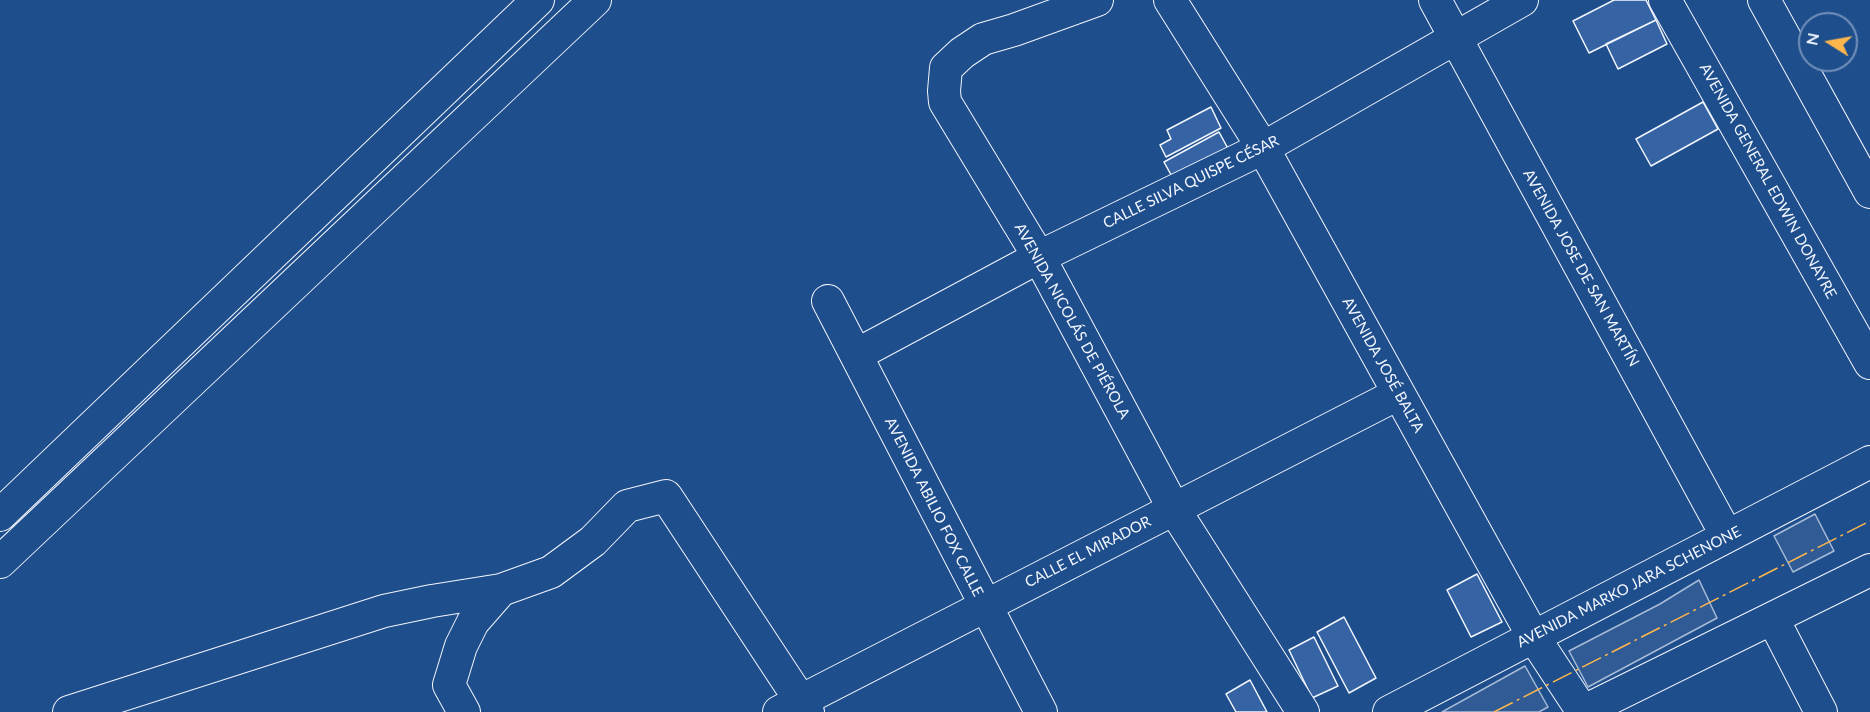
<!DOCTYPE html>
<html>
<head>
<meta charset="utf-8">
<style>
  body { margin:0 }
  #map { position:relative; width:1870px; height:712px; overflow:hidden; background:#1f4e8c; font-family:Lato,sans-serif }
  canvas { display:block }
  .north { position:absolute; left:1798px; top:12px; width:60px; height:60px; box-sizing:border-box; background:#1f4e8c; border:2px solid #7391ba; border-radius:50%; rotate:281deg; font-size:16px; font-weight:700; line-height:24px; text-align:center; color:#f2f6ff }
  .north::after { content:''; display:block; margin:auto; width:21px; height:27px; background:#ffb74d; clip-path:polygon(50% 0,100% 100%,50% 72%,0 100%) }
</style>
</head>
<body>
<div id="map">
<canvas width="1870" height="712"></canvas>
<div class="north">N</div>
</div>
<script>
const ctx = document.querySelector('canvas').getContext('2d');
ctx.lineJoin = 'round';
function paint(path, color) {
  ctx.fillStyle = color;
  ctx.fill(path, 'evenodd');
}
function poly(rows) {
  const path = new Path2D();
  for (const r of rows) {
    path.moveTo(r[0], r[1]);
    for (let i = 2; i < r.length; i += 2) path.lineTo(r[i], r[i + 1]);
  }
  return path;
}
function trace(path, color, width, dash) {
  ctx.strokeStyle = color;
  ctx.lineWidth = width;
  ctx.lineCap = dash ? 'butt' : 'round';
  ctx.setLineDash(dash || []);
  ctx.stroke(path);
}
function write(font, color, halo, rows, align = 'center') {
  ctx.font = font + ' Lato,sans-serif';
  ctx.lineWidth = 4.5;
  ctx.setLineDash([]);
  ctx.textBaseline = 'middle';
  ctx.strokeStyle = halo;
  ctx.fillStyle = color;
  for (const [text, x, y, turn = 0] of rows) {
    ctx.save();
    ctx.translate(x, y);
    ctx.rotate((+turn || 0) * Math.PI / 180);
    ctx.textAlign = isNaN(turn) ? turn : align;
    if (halo) ctx.strokeText(text, 0, 0);
    ctx.fillText(text, 0, 0);
    ctx.restore();
  }
}
const built = poly([
  [1815,514,1834,551,1793,572,1774,536,1815,514],
  [1699,580,1717,618,1588,687,1569,651,1660,604,1699,580],
  [1525,666,1548,707,1539,712,1442,712,1525,666]
]);
const building = poly([
  [1614,0,1646,0,1656,20,1589,53,1573,21,1614,0],
  [1656,20,1667,44,1618,69,1606,44,1656,20],
  [1703,102,1718,129,1651,166,1636,139,1703,102],
  [1211,107,1221,128,1166,157,1160,145,1171,139,1167,130,1211,107],
  [1219,132,1231,154,1176,184,1164,162,1219,132],
  [1477,574,1502,622,1471,637,1447,590,1477,574],
  [1344,617,1376,678,1349,693,1317,632,1344,617],
  [1314,637,1338,686,1312,698,1289,650,1314,637],
  [1250,680,1267,712,1236,712,1226,694,1250,680]
]);
const minor = poly([
  [1097,0,1014,30,983,39,962,53,946,68,944,91,945,102,1039,257,1174,509,1303,712],
  [1170,0,1263,148,1533,636,1583,712],
  [1435,0,1727,536],
  [1665,0,1870,363],
  [1764,0,1870,192],
  [828,301,1041,712],
  [856,355,1039,257,1263,148,1522,0],
  [0,515,538,0],
  [0,562,595,0],
  [1773,619,1821,712],
  [69,712,384,611,432,601,501,590,551,572,593,541,627,506,666,496,808,712],
  [464,712,449,685,461,646,473,622,501,590],
  [779,712,1398,394],
  [1389,712,1870,462],
  [1582,712,1870,570]
]);
const power = poly([
  [1494,712,1870,521]
]);
const streetNames = [
  ["AVENIDA GENERAL EDWIN DONAYRE",1768,181,61],
  ["CALLE SILVA QUISPE CÉSAR",1191,182,-26],
  ["AVENIDA JOSE DE SAN MARTÍN",1581,268,61],
  ["AVENIDA NICOLÁS DE PIÉROLA",1072,321,61],
  ["AVENIDA JOSÉ BALTA",1383,365,61],
  ["AVENIDA ABILIO FOX CALLE",934,507,63],
  ["CALLE EL MIRADOR",1088,552,-27],
  ["AVENIDA MARKO JARA SCHENONE",1629,587,-27]
];
paint(built, '#305b95');
trace(built, '#a8bbd7', 1.5);
paint(building, '#3563a3');
trace(building, '#f2f6ff', 1.5);
trace(minor, '#f2f6ff', 34);
trace(minor, '#1f4e8c', 32);
trace(power, '#ffb74d', 1.5, [21, 4.5, 3, 4.5]);
write('15px', '#f2f6ff', '#1f4e8c', streetNames);
</script>
</body>
</html>
